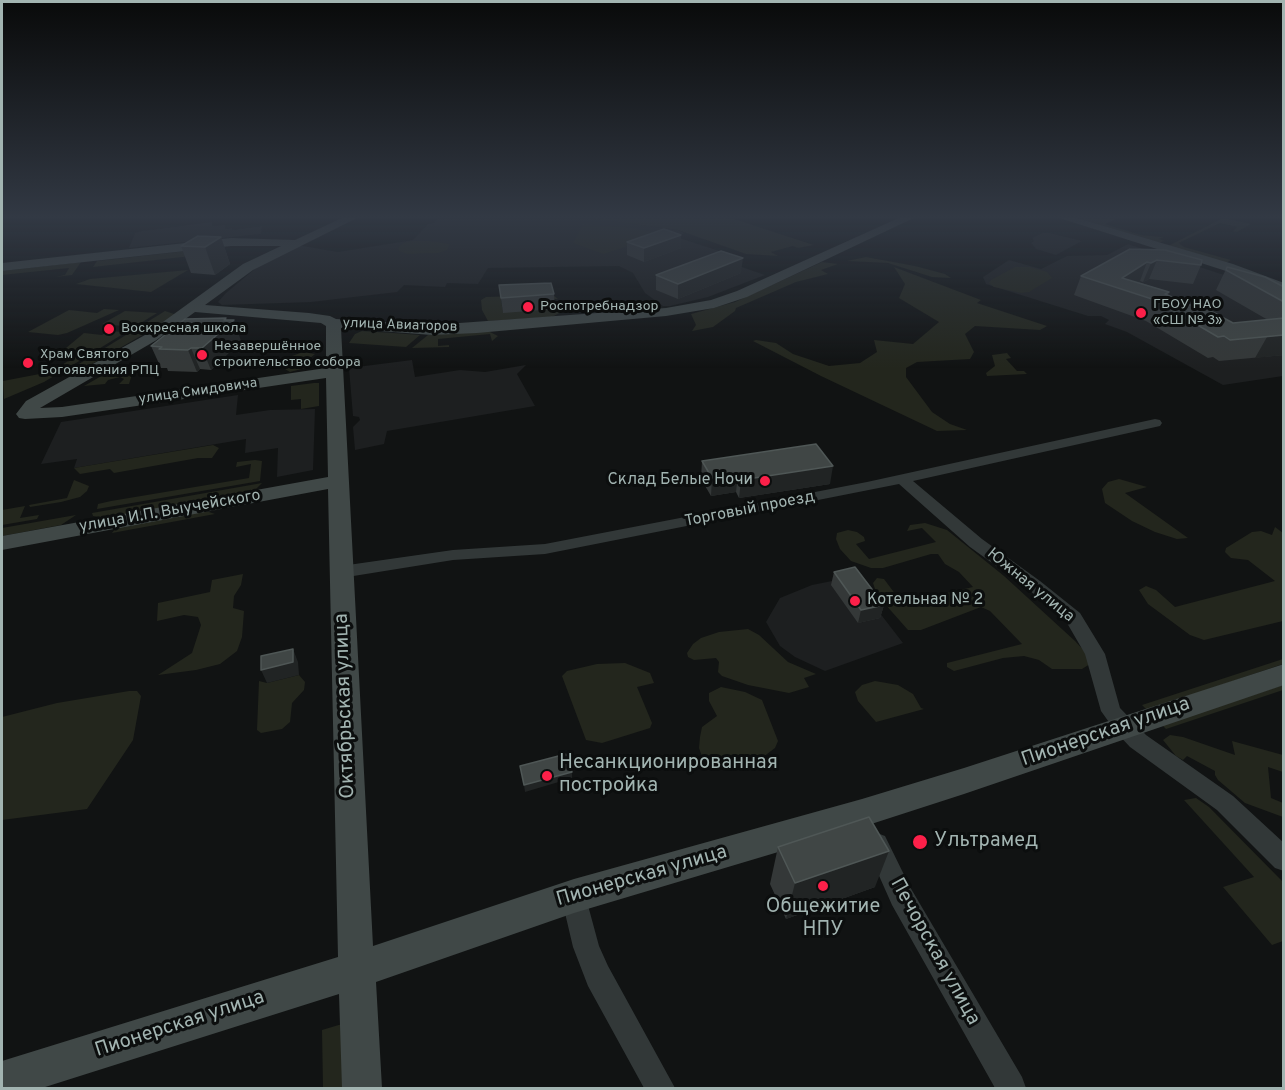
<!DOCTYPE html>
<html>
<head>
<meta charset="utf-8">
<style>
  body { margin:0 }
  #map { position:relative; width:1285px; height:1090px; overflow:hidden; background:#111313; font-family:Overpass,sans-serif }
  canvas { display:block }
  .frame { position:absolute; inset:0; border:3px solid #a2b4b1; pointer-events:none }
</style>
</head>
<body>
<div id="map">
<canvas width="1285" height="1090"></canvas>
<div class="frame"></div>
</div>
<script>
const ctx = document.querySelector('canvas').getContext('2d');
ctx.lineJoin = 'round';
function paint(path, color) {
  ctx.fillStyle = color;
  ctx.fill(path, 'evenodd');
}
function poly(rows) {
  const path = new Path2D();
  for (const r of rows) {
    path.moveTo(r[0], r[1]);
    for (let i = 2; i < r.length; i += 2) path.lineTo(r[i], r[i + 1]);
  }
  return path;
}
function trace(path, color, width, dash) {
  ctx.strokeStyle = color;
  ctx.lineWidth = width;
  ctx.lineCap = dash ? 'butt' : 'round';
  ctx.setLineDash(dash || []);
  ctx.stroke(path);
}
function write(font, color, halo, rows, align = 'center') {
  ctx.font = font + ' Overpass,sans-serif';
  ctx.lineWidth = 6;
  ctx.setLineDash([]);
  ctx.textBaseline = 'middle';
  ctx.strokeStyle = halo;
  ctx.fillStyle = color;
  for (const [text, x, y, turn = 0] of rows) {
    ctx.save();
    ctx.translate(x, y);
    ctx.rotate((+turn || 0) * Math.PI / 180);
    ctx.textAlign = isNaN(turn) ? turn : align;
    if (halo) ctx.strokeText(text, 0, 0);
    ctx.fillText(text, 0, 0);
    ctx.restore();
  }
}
const built = poly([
  [440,216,588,216,588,218,678,230,685,233,676,237,732,255,727,262,765,275,708,297,670,306,663,306,645,293,633,273,619,266,488,268,478,284,447,283,445,287,404,285,397,292,311,302,222,305,218,302,226,293,262,263,297,245,338,252,413,240,428,224,434,223],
  [212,222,212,226,225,225,225,229,232,228,232,230,262,226,261,234,129,248,135,233,142,231],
  [1042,233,1050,233,1082,241,1056,255,1036,249,1031,243,1034,241,1032,238],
  [1128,244,1283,294,1283,376,1223,385,1127,332,1105,324,1109,320,1101,316,1088,316,986,284,983,277,1009,260,1041,269,1067,256,1107,255],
  [412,360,415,377,460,370,485,372,526,365,517,374,535,406,387,431,384,444,355,450,353,427,360,420,359,417,353,416,349,368],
  [238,395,236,415,270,410,315,409,313,470,277,477,278,448,245,453,246,439,74,468,77,459,41,464,61,422],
  [852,577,903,643,825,671,795,657,780,646,766,622,780,598,812,585]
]);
const green = poly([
  [588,216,725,216,814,245,798,248,793,246,771,252,778,256,746,254,678,230,587,218],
  [1071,216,1122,216,1105,224,1141,235,1163,237,1159,239,1165,241,1158,243],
  [1223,218,1251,224,1237,232,1233,231,1237,227,1220,223,1179,243,1184,247,1231,260,1226,263,1168,246],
  [583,224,632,228,663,234,604,254,573,243],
  [412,241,429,241,450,244,447,250,438,253,407,254,399,251,398,248,403,243],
  [204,249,201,255,93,267,97,261],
  [866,257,915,266,945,274,951,278,932,277,888,263,847,261],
  [81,262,72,275,55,277,65,275,69,268,2,275,2,271],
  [822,262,838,264,821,270,828,274,796,282,736,308,735,311,713,327,692,331,696,325,691,314,735,302],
  [894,267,981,300,977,303,1047,326,1040,330,975,326,965,334,974,352,970,359,917,362,906,368,906,377,932,412,950,424,967,430,937,431,821,376,753,341,756,340,776,343,793,354,829,366,860,363,877,352,874,340,913,344,939,322,899,298,905,284],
  [1015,267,1030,267,1047,272,1052,278,1029,292,1021,293,994,287,989,283,991,280],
  [188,270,151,292,76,284,90,279],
  [553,295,558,299,501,300,503,312,558,301,562,304,563,311,552,317,488,321,482,310,481,300,486,297],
  [104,309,119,310,67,333,58,335,28,332,69,310,97,313],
  [125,311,157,313,71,366,62,365,71,359,68,359,66,348,84,333,102,335,109,331,124,332,133,327,102,324],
  [165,311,177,315,92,364,84,368,74,367],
  [362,331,393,333,420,335,406,347,349,343,355,334],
  [488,331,498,336,492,341,490,334,438,339,438,346,449,345,449,347,412,348,428,335],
  [303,352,315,354,304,363,310,365,309,367,290,372,285,369,284,359],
  [1007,353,1011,358,1006,359,1017,371,1024,371,1027,374,987,376,986,373,995,366,992,355],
  [56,368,66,369,44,382,4,399,3,381,50,372],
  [134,368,129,384,119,384,124,379,120,377,108,380,105,384,84,386,110,371],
  [314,383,319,383,319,406,301,409,301,399,291,400,291,386],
  [213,445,219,448,212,458,198,458,114,473,110,469,80,474,74,468],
  [255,460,262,461,260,481,97,509,98,504,111,501,249,478,251,464,236,467,237,462],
  [1119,479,1147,487,1125,493,1188,538,1177,539,1155,532,1132,521,1105,503,1102,489,1108,482],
  [74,480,89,486,87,491,80,497,61,502,30,507,29,505,67,498],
  [262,483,253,492,106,518,93,516,92,513],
  [25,506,20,518,39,515,37,519,2,525,2,510],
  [206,511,215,514,112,533,116,528],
  [76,515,61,525,2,536,2,528],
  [925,523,947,530,1004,576,1075,641,1089,656,1090,664,1082,669,1052,669,1039,660,1024,656,1003,658,954,671,947,667,947,663,1022,644,990,611,981,607,921,630,908,630,877,595,873,583,877,578,884,579,902,603,973,587,959,572,945,564,938,554,931,554,883,568,871,568,851,561,840,549,836,539,837,533,848,530,857,532,864,537,865,541,856,544,869,559,936,542,922,528,907,531,910,525],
  [1275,527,1283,533,1283,621,1204,640,1190,635,1148,604,1139,590,1146,586,1156,590,1175,607,1275,581,1248,560,1231,558,1225,552,1226,548,1252,532,1261,531,1272,535],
  [243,574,241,585,234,596,233,608,244,611,242,637,237,651,220,664,196,670,158,675,192,653,201,625,198,617,184,615,157,621,158,603,210,592,212,580],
  [748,629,759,635,788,662,816,674,804,678,809,687,789,693,748,685,722,676,718,672,719,662,716,658,694,660,688,657,687,653,693,644,701,638,719,632],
  [1283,659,1283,664,1147,710,1142,705],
  [625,663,650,673,654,683,637,687,652,723,650,728,602,743,586,740,562,676,567,671,597,664],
  [299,675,305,682,304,690,292,703,290,722,282,729,261,733,257,730,259,681,267,683],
  [875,681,898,685,913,694,921,708,924,709,876,722,858,701,855,692,862,685],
  [1283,685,1283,690,1166,729,1162,725],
  [721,687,745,692,762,700,778,741,775,748,763,757,750,761,735,755,705,765,699,748,700,737,702,727,717,716,709,701,709,693],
  [129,691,137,691,141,696,133,740,87,809,2,820,2,717,57,703],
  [1170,735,1183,737,1235,755,1232,741,1283,755,1283,772,1268,767,1271,798,1283,803,1283,817,1245,803,1218,780,1215,775,1215,771,1187,756,1183,760,1176,756,1163,740],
  [1196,798,1209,807,1283,882,1283,941,1272,945,1223,887,1254,877,1184,800],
  [342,1024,345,1088,323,1088,322,1030]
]);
const street = poly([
  [1155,419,1160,420,1162,423,1160,426,913,481,982,539,1040,581,1080,613,1105,654,1120,708,1146,735,1233,796,1284,843,1284,871,1275,868,1217,810,1130,747,1116,732,1101,711,1085,654,1067,623,1028,589,970,547,899,484,545,554,453,560,341,578,335,576,332,572,335,568,341,566,453,550,545,544,867,482,1155,419],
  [877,833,885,836,910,887,1022,1077,1026,1088,995,1088,892,905,865,844,869,836,877,833],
  [574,884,583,887,599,946,608,966,675,1088,644,1088,588,986,573,947,561,896,565,887,574,884]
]);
const secondary = poly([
  [346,216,361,216,253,270,205,305,309,313,330,316,336,319,432,325,666,308,711,300,737,291,903,216,918,216,747,297,714,308,666,316,477,333,432,335,341,328,373,946,574,879,862,799,964,768,1284,664,1284,685,964,794,862,827,574,913,376,982,382,1088,342,1088,339,994,42,1088,2,1088,2,1061,338,957,328,489,2,550,2,536,328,477,326,378,62,417,25,419,19,418,16,414,26,401,145,335,243,264,281,246,231,246,2,271,2,263,231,238,295,240,346,216],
  [195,312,321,323,326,326,326,368,62,407,40,408,155,341,195,312],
  [1053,216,1070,216,1233,264,1284,283,1284,292,1223,270,1053,216]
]);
const wall = poly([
  [221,237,230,264,215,275,191,273,181,246],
  [627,242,681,248,644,262,627,255],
  [1130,249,1201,265,1193,284,1149,279,1143,282,1140,281,1138,282,1169,292,1168,295,1233,323,1268,320,1216,290,1227,267,1284,287,1284,355,1219,361,1213,357,1208,358,1146,321,1074,295,1081,276],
  [741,273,678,299,656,290,656,275],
  [499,285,554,294,555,309,503,313],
  [227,320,241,341,211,370,200,369,197,372,168,371,167,368,161,368,151,346],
  [702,461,830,484,739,498,736,492,711,496,701,479],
  [834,572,884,605,880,618,858,623,831,585],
  [778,847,875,887,786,919,770,884]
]);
const shadedWall = poly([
  [681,235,681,248,644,262,644,248],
  [221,237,230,264,215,275,205,247],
  [743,258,741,273,678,299,678,284],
  [1157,260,1149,279,1143,282,1151,263],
  [1147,262,1140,281,1125,290,1122,278],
  [226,318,229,325,234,320,241,341,211,370,202,348],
  [1284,335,1284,355,1255,358,1267,337],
  [191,348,200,369,197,372,188,350],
  [833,466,830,484,739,498,741,480],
  [738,474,736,492,711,496,712,478],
  [884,605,880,618,858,623,861,610],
  [293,649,298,662,299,675,267,683,261,670],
  [572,772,572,778,525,792,524,785],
  [889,851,875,887,786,919,795,883]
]);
const building = poly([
  [664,229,681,235,644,248,627,242,664,229],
  [198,236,221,237,205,247,181,246,198,236],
  [1130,249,1165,250,1202,260,1201,265,1157,260,1151,263,1147,262,1122,278,1169,292,1165,294,1190,305,1198,304,1233,323,1284,318,1284,335,1230,340,1224,336,1218,337,1155,300,1081,276,1130,249],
  [721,251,743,258,678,284,656,275,721,251],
  [1227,267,1265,277,1284,287,1284,302,1226,270,1227,267],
  [551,283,554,294,501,298,499,285,551,283],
  [226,318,224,320,234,320,202,348,191,348,188,350,159,349,162,347,151,346,185,319,226,318],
  [816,444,833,466,741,480,738,474,712,478,702,461,816,444],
  [855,567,884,605,861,610,834,572,855,567],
  [293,649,293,662,261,670,261,656,293,649],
  [566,754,572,772,524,785,520,766,566,754],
  [869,817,889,851,795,883,778,847,869,817]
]);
const markers = [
  [528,307,6,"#fc2049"],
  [1141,313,6,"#fc2049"],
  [109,329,6,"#fc2049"],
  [202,355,6,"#fc2049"],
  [28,363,6,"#fc2049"],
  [765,481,6,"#fc2049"],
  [855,601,6,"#fc2049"],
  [547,776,6,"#fc2049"],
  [920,842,8,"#fc2049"],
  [823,886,6,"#fc2049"]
];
const farPoinames = [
  ["ГБОУ НАО",1153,305],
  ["«СШ № 3»",1153,321],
  ["Роспотребнадзор",540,307],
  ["Воскресная школа",121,329],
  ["Незавершённое",214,347],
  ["строительство собора",214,363],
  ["Храм Святого",40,355],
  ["Богоявления РПЦ",40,371]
];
const farStreetnames = [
  ["улица Авиаторов",400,326,2],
  ["улица Смидовича",198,392,-8]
];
const poiNames = [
  ["Склад Белые Ночи",753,481],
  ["Котельная № 2",867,601,"left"]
];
const streetNames = [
  ["Торговый проезд",750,510,-11],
  ["улица И.П. Выучейского",170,512,-10],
  ["Южная улица",1030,586,39]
];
const nearStreetnames = [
  ["Октябрьская улица",346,706,-92],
  ["Пионерская улица",1106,733,-19],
  ["Пионерская улица",642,877,-16],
  ["Печорская улица",934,952,61],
  ["Пионерская улица",180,1025,-18]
];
const nearPoinames = [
  ["Несанкционированная",559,764],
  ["постройка",559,787],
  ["Ультрамед",934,842],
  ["Общежитие",823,908,"center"],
  ["НПУ",823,931,"center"]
];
paint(built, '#1d1f20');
paint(green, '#23261d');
paint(street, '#323838');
paint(secondary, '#404847');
paint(wall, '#343838');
paint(shadedWall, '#212424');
paint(building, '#404645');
trace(building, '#4f5756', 1.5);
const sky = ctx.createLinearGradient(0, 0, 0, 368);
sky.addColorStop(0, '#090a0a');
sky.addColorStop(0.59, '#323944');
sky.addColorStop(1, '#32394400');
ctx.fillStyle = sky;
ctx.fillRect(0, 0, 1285, 368);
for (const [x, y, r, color] of markers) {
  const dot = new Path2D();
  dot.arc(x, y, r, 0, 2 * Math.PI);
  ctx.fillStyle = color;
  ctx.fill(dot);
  trace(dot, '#0c0e0e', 2);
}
write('14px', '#a2b4b1', '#0c0e0e', farPoinames, 'left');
write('14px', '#a2b4b1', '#0c0e0e', farStreetnames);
write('16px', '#a2b4b1', '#0c0e0e', poiNames, 'right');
write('16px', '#a2b4b1', '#0c0e0e', streetNames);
write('20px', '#a2b4b1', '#0c0e0e', nearStreetnames);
write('20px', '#a2b4b1', '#0c0e0e', nearPoinames, 'left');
</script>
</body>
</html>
